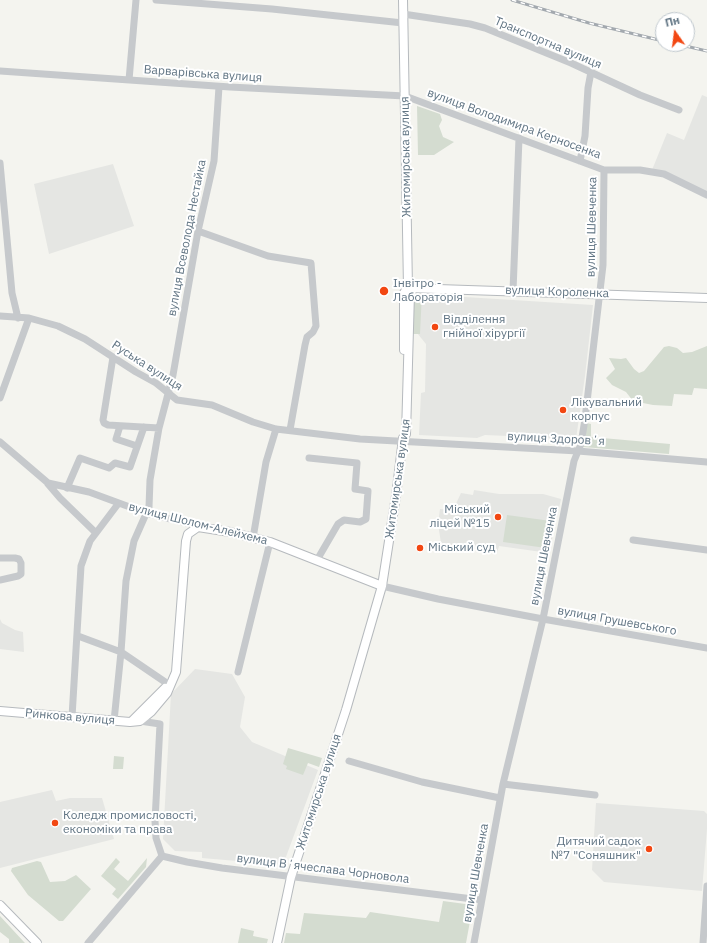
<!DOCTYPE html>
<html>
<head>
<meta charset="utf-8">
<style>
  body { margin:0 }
  #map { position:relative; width:707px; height:943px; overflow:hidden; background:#f4f4ef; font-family:"IBM Plex Sans",sans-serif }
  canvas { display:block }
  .north { position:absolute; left:655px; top:12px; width:40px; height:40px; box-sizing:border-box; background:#fff; border:1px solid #bfc7cd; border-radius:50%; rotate:346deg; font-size:11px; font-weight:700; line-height:16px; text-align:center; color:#607483 }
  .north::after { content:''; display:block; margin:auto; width:14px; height:18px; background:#f24712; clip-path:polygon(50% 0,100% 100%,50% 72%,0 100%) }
</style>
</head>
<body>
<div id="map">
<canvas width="707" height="943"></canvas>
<div class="north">Пн</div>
</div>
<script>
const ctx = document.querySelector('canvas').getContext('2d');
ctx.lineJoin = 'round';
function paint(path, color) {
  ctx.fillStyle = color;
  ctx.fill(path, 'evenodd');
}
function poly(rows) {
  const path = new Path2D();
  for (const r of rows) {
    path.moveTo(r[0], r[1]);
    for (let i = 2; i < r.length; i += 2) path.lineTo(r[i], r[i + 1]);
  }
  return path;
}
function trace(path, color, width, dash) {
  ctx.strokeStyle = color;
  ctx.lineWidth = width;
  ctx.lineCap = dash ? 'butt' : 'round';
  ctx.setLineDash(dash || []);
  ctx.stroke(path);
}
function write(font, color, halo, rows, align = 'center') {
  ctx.font = font + ' "IBM Plex Sans",sans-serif';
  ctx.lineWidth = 4;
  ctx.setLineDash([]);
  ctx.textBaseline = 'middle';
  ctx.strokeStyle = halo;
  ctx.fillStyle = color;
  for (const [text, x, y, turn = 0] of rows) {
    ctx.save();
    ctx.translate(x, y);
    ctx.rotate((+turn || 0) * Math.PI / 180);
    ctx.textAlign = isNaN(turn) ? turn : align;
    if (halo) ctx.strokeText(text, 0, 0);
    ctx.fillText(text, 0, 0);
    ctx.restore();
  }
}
const built = poly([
  [702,95,707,97,707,197,652,170,667,133,684,140],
  [113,164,134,226,49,254,34,184],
  [417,294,593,305,585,376,576,439,485,435,477,438,419,435,421,393,425,392,426,344,417,333],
  [474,490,499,494,543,494,561,499,549,553,499,546,497,553,441,543,438,524,440,509,453,510,461,493,473,495],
  [0,619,2,623,15,630,23,632,24,652,0,649],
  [195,669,232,674,245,697,240,727,252,742,318,770,283,865,202,858,202,852,175,851,163,839,171,694],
  [52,790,56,801,70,798,102,798,114,839,0,868,0,802],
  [596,803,704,811,707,814,707,829,702,891,604,882,592,870]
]);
const green = poly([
  [417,106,440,114,442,120,439,126,443,137,454,142,434,155,418,155],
  [412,292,422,292,420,334,411,334],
  [669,346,677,348,683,353,692,352,707,346,707,389,694,388,692,395,674,394,672,406,653,405,633,401,626,392,612,385,606,378,615,369,609,358,621,359,626,358,634,369,639,373,644,371,664,347],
  [587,423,591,424,591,437,670,444,669,454,583,447],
  [507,515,551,521,546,548,503,542],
  [288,748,322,758,319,767,308,763,303,775,286,769,287,766,283,764],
  [114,756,124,757,123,769,113,769],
  [116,858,120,862,114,869,128,881,147,858,146,867,118,899,112,894,116,889,101,876],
  [37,861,41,862,50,882,65,881,76,875,91,889,63,921,59,921,28,895,11,871,12,868],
  [443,901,473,905,466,943,284,943,286,933,300,934,304,913,366,918,370,912,439,922],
  [0,916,24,942,25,943,9,943,9,939,0,932],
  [241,928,254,931,253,936,268,939,267,943,238,943]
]);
const minor = poly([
  [156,0,272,9,403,23],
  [403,14,470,24,485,28,571,63,640,95,679,110],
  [0,71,230,87,405,96,604,170,640,170,664,174,707,195],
  [129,80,136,0],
  [580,161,585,136,588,88,591,72],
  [0,163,12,293,18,318],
  [198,231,268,256,311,263,316,326,313,332,307,337,305,345,290,430],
  [513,291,519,138],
  [0,316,29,318,58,326,85,339,136,372,156,383,177,400,212,405,253,422,276,429,360,439,578,451,707,462],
  [113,357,103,420,104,423,108,425,159,428],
  [0,398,29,318],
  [120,426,116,439,137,446],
  [0,442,48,483,89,492,146,513,204,527],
  [309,458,357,463,355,489,368,491,366,519,360,522,344,520,338,524,317,560],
  [48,484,60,498,96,533],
  [67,488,80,458,109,468,115,463,130,467,144,427],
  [253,538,266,462,276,429],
  [633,540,707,550],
  [0,558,15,558,19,559,21,563,21,574,18,576,0,580],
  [382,586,438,599,543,619,707,648],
  [78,636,121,652,168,684],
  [238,672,270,542],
  [72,717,81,566,90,541,118,504],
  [114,721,121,652,126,581,134,541,149,507,150,480,159,428,173,375,198,231,214,161,219,87],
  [140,721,160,724,155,821,156,838,162,856],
  [349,761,422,782,500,798],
  [503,784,595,795],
  [162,856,187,862,222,868,481,900],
  [88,943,162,856],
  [474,943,503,784,543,619,574,461,581,444,585,419,603,265,604,170],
  [703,943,707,886]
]);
const major = poly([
  [408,288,707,298],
  [404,350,404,293,407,288],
  [0,711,130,722,140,721,151,712,167,693,176,672,186,541,188,534,198,527,230,532,270,542,382,586],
  [132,721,165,688],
  [0,905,37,943],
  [277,943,291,877,346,710,382,586,396,496,403,438,406,434,410,293,408,288,403,0]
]);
const rail = poly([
  [512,0,589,23,663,41],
  [677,44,707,51]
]);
const markers = [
  [384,291,5,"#f24712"],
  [435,327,4,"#f24712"],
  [563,410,4,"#f24712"],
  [498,517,4,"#f24712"],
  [420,548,4,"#f24712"],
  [55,823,4,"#f24712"],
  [649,849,4,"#f24712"]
];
const streetNames = [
  ["Транспортна вулиця",548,43,23],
  ["Варварівська вулиця",203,74,4],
  ["вулиця Володимира Керносенка",514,124,20],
  ["Житомирська вулиця",406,157,-91],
  ["вулиця Шевченка",592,227,-89],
  ["вулиця Всеволода Нестайка",187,238,-79],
  ["вулиця Короленка",557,292,2],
  ["Руська вулиця",147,366,33],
  ["вулиця Здоровʼя",556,439,3],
  ["Житомирська вулиця",398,479,-82],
  ["вулиця Шолом-Алейхема",198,524,14],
  ["вулиця Шевченка",544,556,-79],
  ["вулиця Грушевського",617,621,10],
  ["Ринкова вулиця",70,717,5],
  ["Житомирська вулиця",319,792,-72],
  ["вулиця Вʼячеслава Чорновола",323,869,7],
  ["вулиця Шевченка",476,873,-80]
];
const poiNames = [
  ["Інвітро -",393,284],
  ["Лабораторія",393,298],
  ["Відділення",443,320],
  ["гнійної хірургії",443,334],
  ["Лікувальний",571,403],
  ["корпус",571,417],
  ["Міський",490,510,"right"],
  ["ліцей №15",490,524,"right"],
  ["Міський суд",428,548],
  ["Коледж промисловості,",63,816],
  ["економіки та права",63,830],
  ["Дитячий садок",641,842,"right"],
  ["№7 \"Соняшник\"",641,856,"right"]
];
paint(built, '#e5e6e3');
paint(green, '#d4dcd0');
trace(major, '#b6babe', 10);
trace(minor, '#c6c9cc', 7);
trace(major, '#fff', 8);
trace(rail, '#a3a9af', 3);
trace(rail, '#fff', 1.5, [4.5]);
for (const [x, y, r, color] of markers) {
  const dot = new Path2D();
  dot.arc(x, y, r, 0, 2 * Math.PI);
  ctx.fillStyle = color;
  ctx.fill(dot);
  trace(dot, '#fff', 1.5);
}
write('12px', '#607483', '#fff', streetNames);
write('12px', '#607483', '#fff', poiNames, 'left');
</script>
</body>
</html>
